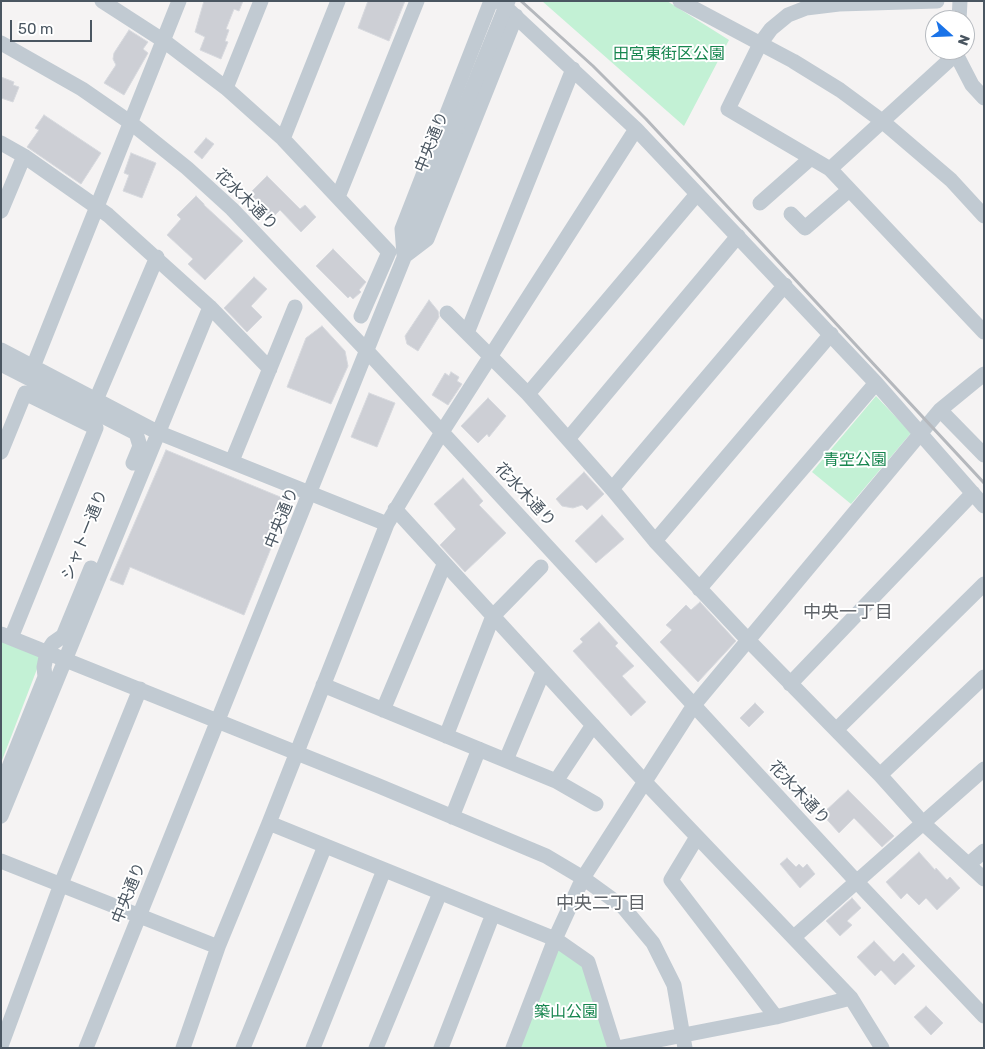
<!DOCTYPE html>
<html>
<head>
<meta charset="utf-8">
<style>
  body { margin:0 }
  #map { position:relative; width:985px; height:1049px; overflow:hidden; background:#f5f3f3; font-family:Rubik,sans-serif }
  canvas { display:block }
  .frame { position:absolute; inset:0; border:2px solid #4a5661; pointer-events:none }
  .north { position:absolute; left:925px; top:10px; width:50px; height:50px; box-sizing:border-box; background:#fff; border:1px solid #b7bbc0; border-radius:50%; rotate:110deg; font-size:14px; font-weight:700; line-height:20px; text-align:center; color:#4a5661 }
  .north::after { content:''; display:block; margin:auto; width:18px; height:22px; background:#1a73e8; clip-path:polygon(50% 0,100% 100%,50% 72%,0 100%) }
  .scale { position:absolute; left:10px; top:20px; width:82px; height:22px; box-sizing:border-box; border:2px solid #4a5661; border-top:0; padding-left:6px; font-size:15px; line-height:18px; white-space:nowrap; color:#4a5661; -webkit-text-stroke:4px #fff; paint-order:stroke }
</style>
</head>
<body>
<div id="map">
<canvas width="985" height="1049"></canvas>
<div class="frame"></div>
<div class="north">N</div>
<div class="scale">50 m</div>
</div>
<script>
const ctx = document.querySelector('canvas').getContext('2d');
ctx.lineJoin = 'round';
function paint(path, color) {
  ctx.fillStyle = color;
  ctx.fill(path, 'evenodd');
}
function poly(rows) {
  const path = new Path2D();
  for (const r of rows) {
    path.moveTo(r[0], r[1]);
    for (let i = 2; i < r.length; i += 2) path.lineTo(r[i], r[i + 1]);
  }
  return path;
}
function trace(path, color, width, dash) {
  ctx.strokeStyle = color;
  ctx.lineWidth = width;
  ctx.lineCap = dash ? 'butt' : 'round';
  ctx.setLineDash(dash || []);
  ctx.stroke(path);
}
function write(font, color, halo, rows, align = 'center') {
  ctx.font = font + ' Rubik,"Noto Sans JP",sans-serif';
  ctx.lineWidth = 4;
  ctx.setLineDash([]);
  ctx.textBaseline = 'middle';
  ctx.strokeStyle = halo;
  ctx.fillStyle = color;
  for (const [text, x, y, turn = 0] of rows) {
    ctx.save();
    ctx.translate(x, y);
    ctx.rotate((+turn || 0) * Math.PI / 180);
    ctx.textAlign = isNaN(turn) ? turn : align;
    if (halo) ctx.strokeText(text, 0, 0);
    ctx.fillText(text, 0, 0);
    ctx.restore();
  }
}
const green = poly([
  [542,1,667,1,729,40,684,126],
  [876,396,911,433,851,504,812,472],
  [1,640,42,656,1,763],
  [555,939,588,962,615,1048,513,1048]
]);
const building = poly([
  [204,1,243,1,239,11,234,9,226,29,229,30,225,41,228,42,221,59,200,50,205,37,195,32,204,1],
  [368,1,405,1,389,41,358,28,368,1],
  [129,30,148,42,143,49,148,53,124,95,104,83,116,65,113,59,114,53,129,30],
  [1,77,14,82,13,85,19,87,13,102,1,98,1,77],
  [44,115,101,153,81,184,27,147,39,130,35,128,44,115],
  [206,138,214,144,202,159,194,152,206,138],
  [131,153,156,163,142,198,123,191,129,175,124,173,131,153],
  [267,176,300,209,305,205,316,217,301,232,280,210,271,219,247,196,267,176],
  [196,196,204,204,204,205,243,241,205,280,188,264,193,259,167,235,181,219,177,215,196,196],
  [333,249,366,282,359,290,361,292,353,299,350,296,348,298,316,266,333,249],
  [254,277,267,289,251,306,262,317,247,332,224,308,254,277],
  [429,300,438,311,439,317,418,351,407,344,405,336,429,300],
  [322,326,345,351,348,366,331,404,287,387,306,338,322,326],
  [451,372,459,377,457,381,462,384,448,405,432,395,445,373,449,376,451,372],
  [369,393,395,403,377,447,351,437,369,393],
  [488,398,506,416,489,437,487,434,478,443,461,426,488,398],
  [166,450,290,501,244,615,130,567,123,585,110,580,166,450],
  [584,472,604,494,587,510,582,505,573,508,562,506,556,499,584,472],
  [463,478,483,501,479,505,506,533,465,572,440,545,456,529,434,504,463,478],
  [602,515,624,539,596,563,575,541,602,515],
  [700,602,736,641,698,682,660,642,672,630,666,625,686,605,691,610,700,602],
  [599,622,618,643,615,646,634,666,622,676,646,702,631,716,573,651,583,642,580,639,599,622],
  [755,703,764,712,749,727,740,718,755,703],
  [848,790,894,836,882,847,854,818,839,833,822,814,848,790],
  [919,852,935,870,936,868,947,880,950,877,960,888,937,910,926,898,919,905,907,893,901,899,886,882,919,852],
  [787,858,796,867,799,864,803,868,807,864,815,874,800,888,780,864,787,858],
  [852,898,861,908,847,921,852,925,840,936,826,921,852,898],
  [874,941,894,962,903,953,915,966,895,985,881,970,875,976,857,957,874,941],
  [926,1006,943,1023,931,1035,914,1017,926,1006]
]);
const minor = poly([
  [102,1,164,41,226,88,283,139,389,252,361,316],
  [499,1,636,129,876,383,984,506],
  [680,1,793,61,840,90,882,121,951,180,984,216],
  [937,1,839,4,806,8,788,15,771,29,760,44,728,109,830,169,984,332],
  [959,20,960,1],
  [1,43,82,89,131,123,187,168,232,209,367,351,856,881,984,1016],
  [956,50,956,54,972,85,984,98],
  [226,88,261,1],
  [283,139,338,1],
  [1,143,24,156,108,215,210,307,270,369],
  [830,169,956,54],
  [338,197,417,1],
  [760,203,811,158],
  [1,211,24,156],
  [791,214,805,228,849,190],
  [404,255,402,229,491,1],
  [406,255,427,239,516,16],
  [447,313,528,394,612,489,655,541,747,639,880,775,923,823,984,879],
  [467,333,573,69],
  [1,350,157,432,387,524],
  [1,364,136,433,140,446,133,463],
  [33,367,179,1],
  [528,394,697,194],
  [96,400,157,257],
  [940,410,984,455],
  [568,439,738,236],
  [1,452,25,393,96,428,11,638],
  [232,461,295,307],
  [612,489,785,285],
  [395,509,644,781,851,998,882,1048],
  [655,541,831,334],
  [699,589,876,383],
  [1,634,379,786,546,856,583,878,623,907,653,943,674,985,685,1048],
  [790,684,973,493],
  [323,685,556,781,593,725],
  [383,710,444,565],
  [836,730,984,584],
  [446,736,493,616,541,567],
  [506,760,543,672],
  [880,775,984,677],
  [556,781,596,804],
  [1,787,45,677,44,667,47,652,53,643,63,636,91,568],
  [1,816,210,307],
  [452,817,479,749],
  [269,823,555,939,588,962,615,1048],
  [697,837,671,880,776,1017],
  [1,861,218,947],
  [969,864,984,851],
  [794,937,984,769],
  [1,1046,61,884,140,689],
  [86,1048,455,131],
  [183,1048,218,947,269,823,387,524,442,432,636,129],
  [243,1048,325,846],
  [313,1048,384,870],
  [376,1048,440,893],
  [441,1048,493,914],
  [513,1048,555,939,583,878,694,705,940,410,984,374],
  [617,1048,776,1017,851,998]
]);
const rail = poly([
  [521,1,593,66,646,119,984,483]
]);
const minorBridge = poly([
  [455,131,508,1]
]);
const parkNames = [
  ["田宮東街区公園",669,54],
  ["青空公園",855,460],
  ["築山公園",566,1012]
];
const streetNames = [
  ["中央通り",432,142,-68],
  ["花水木通り",246,200,44],
  ["花水木通り",525,495,47],
  ["中央通り",282,518,-68],
  ["シャトー通り",85,535,-68],
  ["花水木通り",799,793,47],
  ["中央通り",129,893,-68]
];
const neighbourhoodNames = [
  ["中央一丁目",848,613],
  ["中央二丁目",601,904]
];
paint(green, '#c3f1d5');
paint(building, '#cdcfd5');
trace(building, '#d7d9de', 1);
trace(minor, '#c1cad2', 15);
trace(rail, '#b5b8bd', 3);
trace(minorBridge, '#c1cad2', 15);
write('16px', '#17864f', '#fff', parkNames);
write('16px', '#4a5661', '#fff', streetNames);
write('18px', '#5f6368', '#fff', neighbourhoodNames);
</script>
</body>
</html>
